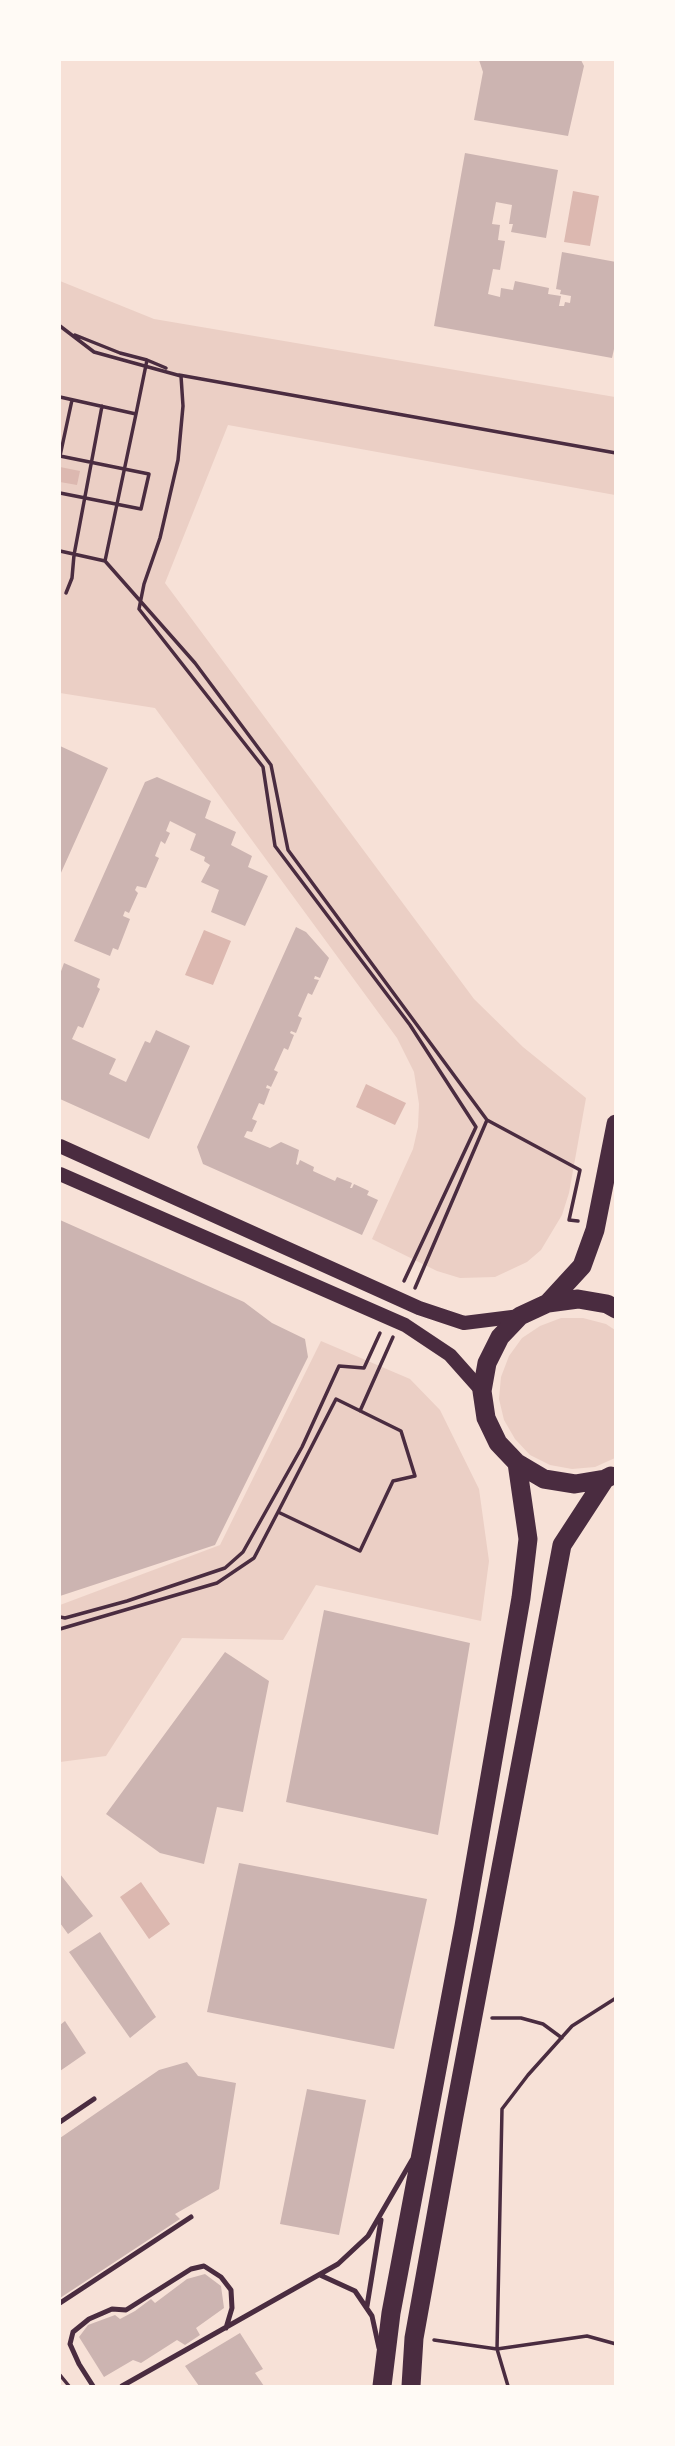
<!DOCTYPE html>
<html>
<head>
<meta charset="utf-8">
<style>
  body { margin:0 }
  #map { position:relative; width:675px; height:2446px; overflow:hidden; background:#f7e1d7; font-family:Quicksand,sans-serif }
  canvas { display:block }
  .frame { position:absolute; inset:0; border:61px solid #fffaf5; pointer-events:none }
</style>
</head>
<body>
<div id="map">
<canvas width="675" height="2446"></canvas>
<div class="frame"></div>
</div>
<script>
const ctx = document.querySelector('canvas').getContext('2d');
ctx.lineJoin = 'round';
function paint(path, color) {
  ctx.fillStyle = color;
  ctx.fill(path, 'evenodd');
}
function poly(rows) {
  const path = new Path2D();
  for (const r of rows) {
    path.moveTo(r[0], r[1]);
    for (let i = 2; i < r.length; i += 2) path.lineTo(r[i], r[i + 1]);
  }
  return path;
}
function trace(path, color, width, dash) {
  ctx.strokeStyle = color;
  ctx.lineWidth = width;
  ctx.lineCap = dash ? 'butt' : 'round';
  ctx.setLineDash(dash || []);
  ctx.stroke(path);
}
const green = poly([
  [60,281,154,319,615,397,615,495,228,425,165,583,474,999,523,1047,586,1098,569,1193,562,1215,541,1250,527,1262,495,1277,460,1278,437,1271,372,1239,413,1149,418,1127,419,1104,414,1072,397,1038,155,708,60,693],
  [561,1318,583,1318,606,1324,615,1330,615,1458,595,1467,572,1469,550,1465,530,1455,515,1439,504,1420,499,1399,501,1377,509,1356,522,1338,540,1326],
  [321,1341,410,1379,440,1410,479,1489,489,1561,481,1621,316,1585,283,1640,182,1638,106,1756,60,1762,60,1605,220,1545]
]);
const water = poly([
  [573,191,599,196,590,246,564,242],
  [60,467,80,471,77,485,60,482],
  [204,930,231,941,213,985,185,975],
  [366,1084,406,1103,395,1125,356,1107],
  [141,1882,170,1924,149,1939,120,1897]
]);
const building = poly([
  [479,60,581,60,584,66,568,136,474,120,483,72],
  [465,153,558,170,546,238,511,232,513,224,509,224,512,205,496,202,492,224,500,225,498,240,505,241,500,270,493,269,488,294,500,297,501,288,513,290,515,281,549,288,548,294,561,296,559,306,564,306,565,302,570,303,571,296,560,294,561,290,556,289,562,252,616,262,616,340,612,358,434,326],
  [60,746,108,768,60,875],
  [157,777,211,801,205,818,236,832,231,845,252,856,248,867,268,876,245,926,211,912,219,890,201,882,210,865,204,861,205,857,190,850,196,834,170,821,166,831,170,833,165,844,161,841,155,856,159,858,146,888,137,886,135,890,138,893,129,913,125,911,123,916,130,919,118,950,113,948,110,956,74,941,145,782],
  [296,927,306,932,329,958,320,978,315,976,314,979,319,980,312,995,308,993,298,1016,302,1018,296,1033,291,1031,290,1033,294,1035,288,1050,284,1048,274,1070,278,1072,271,1087,267,1085,266,1088,270,1089,264,1105,259,1103,252,1119,257,1121,252,1132,247,1131,244,1137,270,1148,281,1142,299,1150,296,1164,298,1165,300,1160,314,1167,313,1171,335,1181,337,1177,352,1183,350,1188,352,1188,354,1184,369,1191,367,1195,378,1200,362,1235,203,1164,197,1147],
  [64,963,100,979,97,987,100,989,83,1028,78,1026,72,1039,116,1059,109,1074,126,1082,145,1041,150,1043,156,1030,190,1046,149,1139,60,1099,60,974],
  [60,1220,244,1302,272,1323,305,1339,308,1357,215,1545,60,1596],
  [324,1610,470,1643,438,1835,286,1802],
  [225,1652,269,1681,243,1812,217,1807,204,1864,160,1853,106,1814],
  [239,1863,427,1899,394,2049,207,2012],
  [60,1874,93,1916,68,1934,60,1923],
  [100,1932,156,2017,130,2038,69,1952],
  [65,2021,86,2053,60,2071,60,2025],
  [187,2062,198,2076,236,2083,219,2189,175,2214,180,2219,60,2298,60,2138,159,2070],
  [307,2089,366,2100,339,2235,280,2224],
  [205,2274,221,2286,224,2308,196,2328,200,2335,185,2345,177,2340,141,2363,133,2360,104,2377,79,2337,88,2325,115,2315,120,2319,135,2311,151,2299,155,2303,187,2279],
  [240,2333,263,2369,255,2373,264,2386,199,2386,185,2366]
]);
const path = poly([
  [60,326,94,352,181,376,183,406,178,460,160,538,144,584,139,609,263,767,275,846,410,1025,476,1127,404,1281],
  [75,335,120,353,147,360,166,368],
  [179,375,616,453],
  [60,397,136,414,105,561,195,663,271,765,288,850,487,1120,415,1288],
  [136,414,147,360],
  [60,456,149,474,141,509,60,493],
  [60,456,72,400],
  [60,551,105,561],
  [66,593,72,578,74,555,102,406],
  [487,1120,580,1170,569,1220,578,1221],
  [360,1411,393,1337],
  [60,1617,65,1618,127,1601,225,1568,243,1552,302,1447,339,1366,364,1368,380,1333],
  [60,1629,217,1583,254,1558,278,1512,336,1399,401,1431,415,1476,393,1481,360,1551,278,1512],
  [492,2018,521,2018,543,2024,562,2038],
  [434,2340,497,2349,587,2336,616,2344],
  [60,2375,69,2386],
  [508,2386,497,2349,502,2109,528,2075,572,2026,616,1998]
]);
const service = poly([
  [60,2122,94,2099],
  [320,2275,355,2291,372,2316,379,2348],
  [60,2303,191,2217],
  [367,2306,381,2220],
  [93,2386,79,2364,70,2344,73,2332,89,2319,112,2309,126,2310,191,2269,204,2266,221,2277,231,2290,232,2308,226,2328],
  [122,2386,338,2264,368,2236,412,2160]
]);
const secondary = poly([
  [60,1146,419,1308,464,1323,520,1316],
  [60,1174,405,1325,450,1355,482,1391]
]);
const trunk = poly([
  [548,1303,582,1266,595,1230,616,1124],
  [611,1476,605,1479,575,1484,544,1479,517,1463,498,1443,486,1418,482,1391,487,1363,500,1337,520,1316,548,1303,578,1299,607,1304,616,1309],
  [382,2386,391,2313,464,1926,521,1598,528,1539,517,1463],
  [411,2386,414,2338,454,2116,562,1545,605,1479]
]);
paint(green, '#ebcfc5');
paint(water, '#dcb8b0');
paint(building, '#ccb4b1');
trace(path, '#4a2c40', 3.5);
trace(service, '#4a2c40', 5);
trace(secondary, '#4a2c40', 14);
trace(trunk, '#4a2c40', 19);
</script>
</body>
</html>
